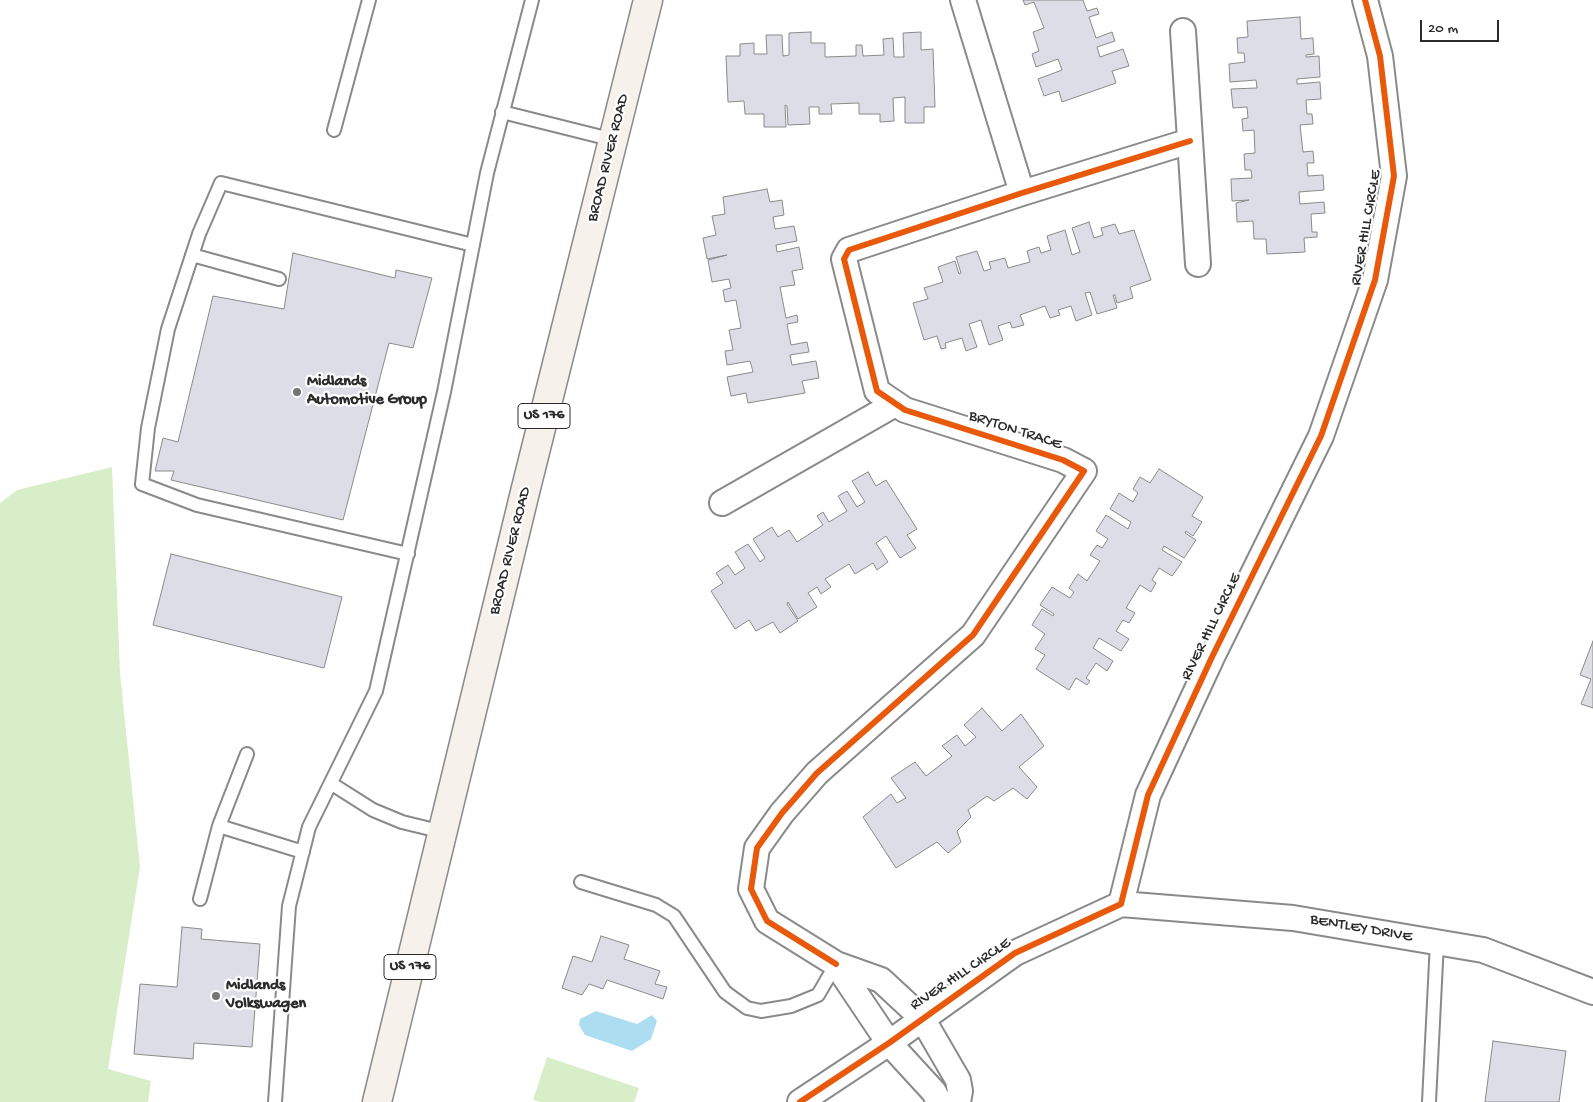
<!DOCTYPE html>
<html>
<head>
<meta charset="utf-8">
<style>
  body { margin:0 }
  #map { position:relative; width:1593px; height:1102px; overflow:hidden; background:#fff; font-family:"Gochi Hand",sans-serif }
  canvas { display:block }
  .scale { position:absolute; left:1420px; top:20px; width:79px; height:22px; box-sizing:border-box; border:2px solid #2b2b2b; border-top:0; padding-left:6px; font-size:15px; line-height:18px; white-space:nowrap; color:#2b2b2b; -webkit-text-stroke:4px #fff; paint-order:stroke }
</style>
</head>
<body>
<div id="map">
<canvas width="1593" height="1102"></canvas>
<div class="scale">20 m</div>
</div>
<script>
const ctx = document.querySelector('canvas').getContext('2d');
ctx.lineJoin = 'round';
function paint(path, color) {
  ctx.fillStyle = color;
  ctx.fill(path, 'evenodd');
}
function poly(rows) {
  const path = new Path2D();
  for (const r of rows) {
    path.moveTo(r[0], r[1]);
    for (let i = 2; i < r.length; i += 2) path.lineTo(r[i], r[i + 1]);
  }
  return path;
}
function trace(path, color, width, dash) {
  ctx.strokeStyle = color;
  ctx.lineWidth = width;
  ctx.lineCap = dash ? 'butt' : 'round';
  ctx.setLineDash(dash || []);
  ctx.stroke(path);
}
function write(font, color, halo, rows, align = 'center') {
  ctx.font = font + ' "Gochi Hand",sans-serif';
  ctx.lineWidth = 4.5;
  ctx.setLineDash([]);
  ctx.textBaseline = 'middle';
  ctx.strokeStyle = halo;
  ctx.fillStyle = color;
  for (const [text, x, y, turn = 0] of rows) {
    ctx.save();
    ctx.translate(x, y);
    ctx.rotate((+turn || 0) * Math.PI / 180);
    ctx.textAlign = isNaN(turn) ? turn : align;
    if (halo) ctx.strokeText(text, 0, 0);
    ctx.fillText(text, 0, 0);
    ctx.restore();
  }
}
const green = poly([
  [112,467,120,673,140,867,108,1069,151,1081,148,1102,0,1102,0,503,17,490],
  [547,1057,639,1088,634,1102,540,1102,533,1100]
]);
const water = poly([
  [596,1011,637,1024,652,1015,657,1021,651,1039,632,1051,585,1035,579,1025,580,1019]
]);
const building = poly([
  [1023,0,1083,0,1087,11,1097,8,1099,14,1089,17,1096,38,1112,32,1115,41,1097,47,1100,57,1123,49,1129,66,1112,71,1116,83,1062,102,1059,91,1044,96,1038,79,1062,70,1058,59,1036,67,1032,54,1039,51,1033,32,1044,28,1034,2,1025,5,1023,0],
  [1300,17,1301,39,1313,38,1314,54,1306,55,1306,57,1319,56,1320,77,1297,79,1297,84,1320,82,1321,99,1306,100,1307,114,1312,114,1313,124,1300,125,1303,152,1313,151,1314,163,1307,163,1308,176,1323,175,1324,190,1299,192,1300,204,1324,202,1325,213,1311,214,1312,232,1317,232,1317,237,1304,238,1305,252,1267,254,1266,239,1254,239,1253,221,1237,222,1236,203,1249,200,1232,201,1231,179,1252,178,1251,170,1245,170,1244,154,1255,153,1254,130,1243,131,1242,119,1248,118,1247,107,1233,108,1231,89,1257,88,1256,80,1230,82,1229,64,1245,62,1244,53,1238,53,1237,38,1248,37,1247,21,1300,17],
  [811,32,811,43,825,43,825,57,856,56,856,45,862,45,863,56,884,55,883,39,893,38,894,57,904,57,903,33,921,32,921,50,933,49,935,107,924,107,924,123,905,123,905,97,893,98,894,121,880,122,880,114,859,114,859,103,831,104,832,114,819,114,819,107,809,107,810,124,788,125,787,106,785,105,786,127,764,127,764,114,745,114,744,101,728,102,726,56,740,56,740,44,754,43,754,54,767,54,766,35,782,35,783,56,789,55,789,33,811,32],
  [767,189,770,202,782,200,784,215,773,217,775,229,794,226,797,241,776,245,777,252,799,247,803,269,792,271,795,285,780,287,786,318,797,315,798,322,787,324,791,345,807,342,809,352,790,355,792,365,816,361,819,378,802,381,805,393,748,403,746,393,731,396,727,377,753,372,750,361,727,365,725,351,733,350,729,330,741,328,736,300,725,302,723,290,731,288,729,279,712,282,708,260,727,255,707,259,703,238,716,235,712,216,725,214,723,197,767,189],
  [1089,222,1094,238,1103,235,1101,228,1115,224,1119,234,1134,230,1151,280,1130,287,1133,298,1117,303,1115,295,1113,295,1117,308,1097,314,1090,292,1085,293,1092,315,1076,321,1071,306,1058,310,1060,315,1050,318,1045,306,1020,315,1024,325,1012,328,1010,322,998,326,1003,340,989,345,981,320,969,324,977,347,966,351,962,338,945,343,946,348,941,349,937,336,924,340,913,303,928,299,924,288,943,282,938,267,955,261,959,274,961,273,956,257,977,251,984,271,991,269,989,262,1005,258,1008,268,1030,262,1027,251,1039,247,1041,253,1051,250,1047,236,1065,230,1072,255,1080,252,1072,228,1089,222],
  [293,253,395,278,396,270,432,278,413,348,389,343,343,520,171,480,174,471,155,471,163,438,178,442,213,296,284,309,293,253],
  [1159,469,1203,497,1192,516,1202,522,1193,536,1186,531,1185,533,1196,540,1184,558,1164,546,1162,550,1182,562,1172,576,1159,568,1152,580,1156,583,1151,592,1140,585,1126,608,1135,613,1129,623,1123,620,1116,631,1129,639,1121,651,1099,638,1093,648,1113,661,1107,671,1096,663,1086,678,1090,681,1087,685,1076,678,1069,690,1036,669,1045,655,1035,649,1045,634,1032,625,1042,609,1053,616,1054,614,1040,605,1052,587,1070,598,1074,592,1069,588,1078,574,1087,581,1100,561,1090,555,1097,545,1102,548,1108,539,1096,531,1106,515,1128,529,1131,522,1110,509,1119,493,1133,502,1138,493,1133,489,1140,477,1150,483,1159,469],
  [868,472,876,486,886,480,917,529,907,535,916,548,900,558,886,536,876,543,888,562,877,570,873,563,855,574,849,564,825,579,831,587,821,594,817,587,808,593,817,607,798,619,788,602,787,604,798,621,780,633,773,622,756,631,749,620,735,629,711,591,723,583,716,573,728,565,735,575,745,568,735,552,748,544,760,562,765,558,753,539,772,527,778,537,789,530,797,542,823,525,817,516,823,512,829,522,847,511,838,496,847,491,857,507,865,502,852,481,868,472],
  [171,554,342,597,324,668,153,625,171,554],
  [1593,641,1593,708,1581,704,1591,679,1580,675,1593,641],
  [982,708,1002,731,1021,714,1044,746,1019,767,1037,787,1027,799,1013,788,994,801,987,796,968,810,971,817,957,831,961,842,948,853,937,842,896,868,863,817,891,794,897,803,906,798,891,778,915,762,926,776,952,756,942,746,957,735,965,746,976,737,964,725,982,708],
  [182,927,202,929,201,939,260,944,252,1047,194,1043,193,1059,134,1054,140,984,177,987,182,927],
  [601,936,629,945,624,959,660,971,655,984,667,987,663,999,607,980,603,989,589,984,582,995,562,988,573,956,592,962,601,936],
  [1493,1041,1566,1051,1559,1102,1485,1102,1493,1041]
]);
const lane = poly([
  [502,112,614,140],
  [334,130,369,0],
  [192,255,279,279],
  [408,554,197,505,142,484,148,428,168,329,199,234,221,183,473,245],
  [332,784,373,810,402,822,443,832],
  [219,826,247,754],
  [581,882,656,905,674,916,725,992,747,1008,761,1011,791,1006,818,995,836,964],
  [200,899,219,826,303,852],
  [275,1102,289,906,309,827,376,691,444,392,487,173,532,0],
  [1429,1102,1437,942]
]);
const street = poly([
  [963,0,1022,193],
  [1183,31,1198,264],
  [722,503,895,404],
  [1121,904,1293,918,1483,950,1593,992],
  [836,964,767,921,751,889,757,848,782,813,817,773,973,635,1084,471,1063,460,905,410,877,391,844,259,849,250,1022,193,1190,141],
  [800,1102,889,1043,1015,953,1121,904,1148,795,1212,657,1321,436,1375,280,1394,176,1380,56,1365,0],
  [939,1102,934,1092,889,1043,836,964,881,980,922,1018,958,1080,960,1091,958,1102]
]);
const primary = poly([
  [377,1102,525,492,648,0]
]);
const cycleway = poly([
  [836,964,767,921,751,889,757,848,782,813,817,773,973,635,1084,471,1063,460,905,410,877,391,844,259,849,250,1022,193,1190,141],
  [800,1102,889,1043,1015,953,1121,904,1148,795,1212,657,1321,436,1375,280,1394,176,1380,56,1365,0]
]);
const markers = [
  [297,392,5,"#757575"],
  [216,996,5,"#757575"]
];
const shields = [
  [544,416,52],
  [410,967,52]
];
const shieldNames = [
  ["US 176",544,416],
  ["US 176",410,967]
];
const streetNames = [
  ["BROAD RIVER ROAD",609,158,-76],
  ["RIVER HILL CIRCLE",1367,228,-80],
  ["BRYTON TRACE",1015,431,18],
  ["BROAD RIVER ROAD",511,551,-76],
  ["RIVER HILL CIRCLE",1212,627,-64],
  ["BENTLEY DRIVE",1361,929,10],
  ["RIVER HILL CIRCLE",961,975,-34]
];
const poiNames = [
  ["Midlands",307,383],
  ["Automotive Group",307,401],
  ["Midlands",226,987],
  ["Volkswagen",226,1005]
];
paint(green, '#d8eec9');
paint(water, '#adddf1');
paint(building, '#dddde7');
trace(building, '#8a8a8a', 1);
trace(lane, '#8a8a8a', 16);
trace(street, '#8a8a8a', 28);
trace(primary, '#8a8a8a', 31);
trace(lane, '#fff', 12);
trace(street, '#fff', 24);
trace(primary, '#f6f1eb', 28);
trace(cycleway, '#e8590c', 6);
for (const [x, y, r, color] of markers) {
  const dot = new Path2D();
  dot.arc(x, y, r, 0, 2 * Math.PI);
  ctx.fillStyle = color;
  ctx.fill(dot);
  trace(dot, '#fff', 2);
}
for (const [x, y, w] of shields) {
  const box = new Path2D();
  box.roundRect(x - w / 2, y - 12.5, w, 25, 4);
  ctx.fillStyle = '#fff';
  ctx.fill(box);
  trace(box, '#2b2b2b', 1);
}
write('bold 15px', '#2b2b2b', null, shieldNames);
write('16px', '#2b2b2b', '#fff', streetNames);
write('bold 16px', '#2b2b2b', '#fff', poiNames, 'left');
</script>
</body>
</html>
